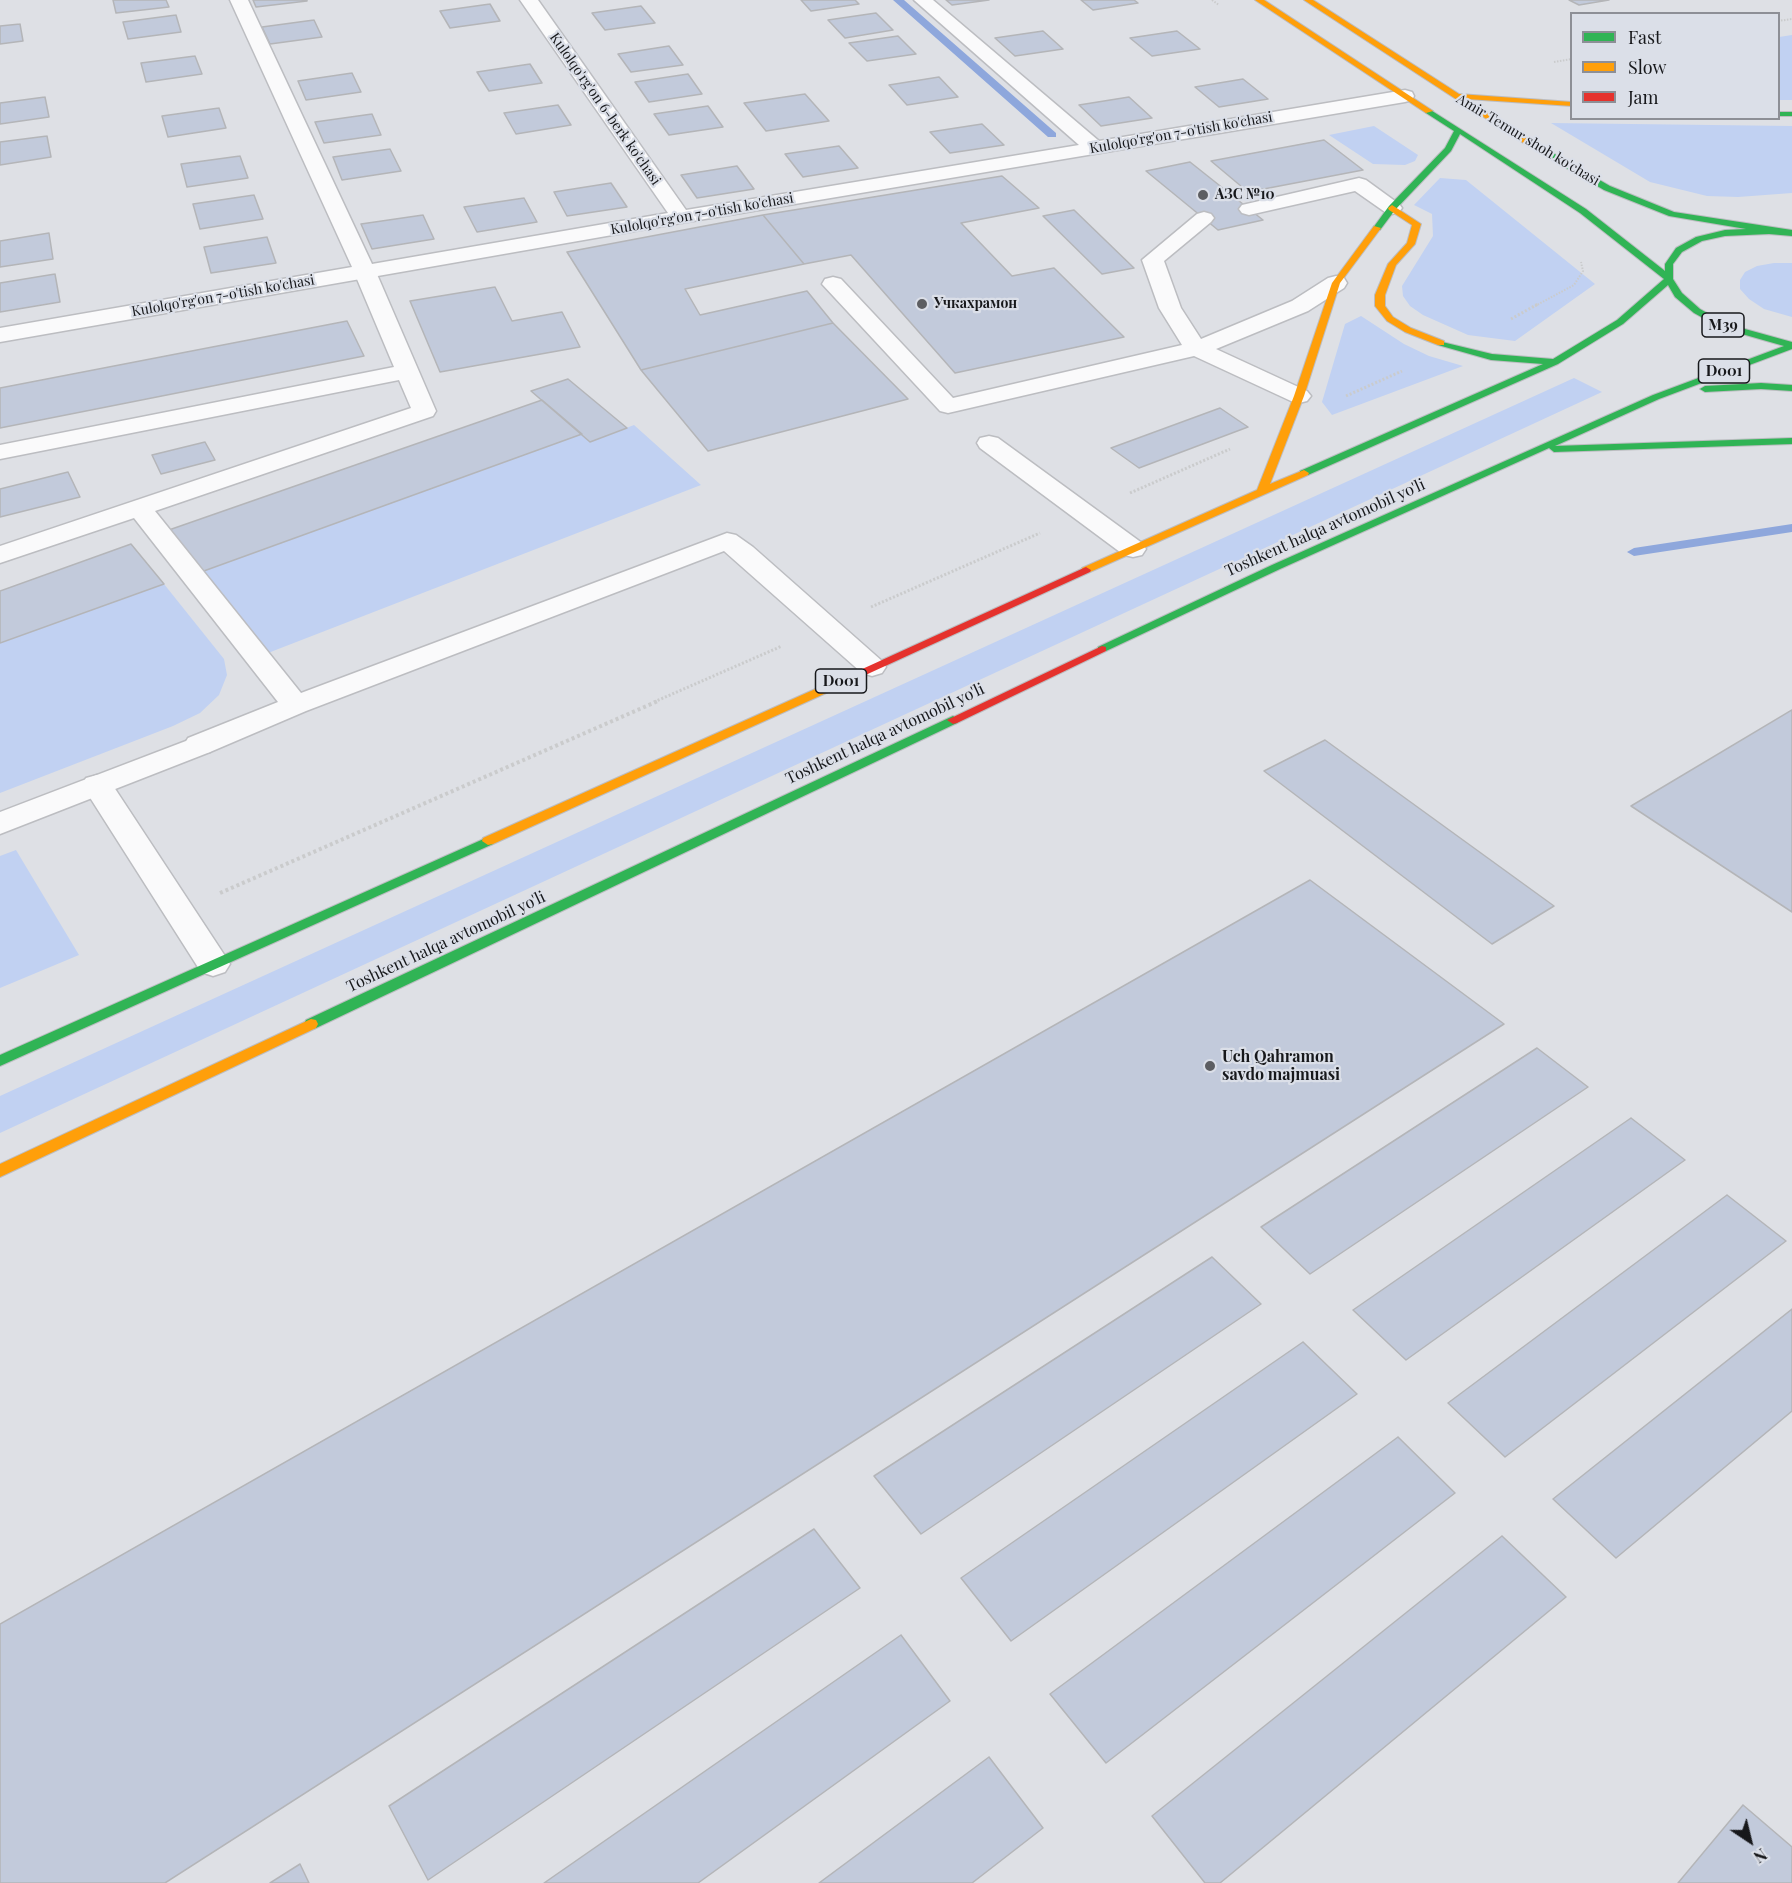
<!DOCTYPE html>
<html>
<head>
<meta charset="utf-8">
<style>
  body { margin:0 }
  #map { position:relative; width:1792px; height:1883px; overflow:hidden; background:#dee0e5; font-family:"Playfair Display",serif }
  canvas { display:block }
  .legend { position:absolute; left:1570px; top:12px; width:210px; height:108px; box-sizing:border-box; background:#dbdfe8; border:2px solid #8d8f96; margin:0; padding:8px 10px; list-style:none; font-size:18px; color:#17181b }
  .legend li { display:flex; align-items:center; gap:12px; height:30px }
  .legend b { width:30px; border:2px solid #8d8f96 }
  .north { position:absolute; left:1720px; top:1811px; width:60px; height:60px; -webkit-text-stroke:4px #dbdfe8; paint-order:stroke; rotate:145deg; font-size:16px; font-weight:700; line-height:24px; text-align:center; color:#17181b }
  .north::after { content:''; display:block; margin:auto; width:21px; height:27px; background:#17181b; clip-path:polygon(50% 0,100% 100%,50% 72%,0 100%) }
</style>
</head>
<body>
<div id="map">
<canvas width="1792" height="1883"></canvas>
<ul class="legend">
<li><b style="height:8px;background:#30b455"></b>Fast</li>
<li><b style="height:8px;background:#ff9f0a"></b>Slow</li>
<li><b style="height:8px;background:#e5322d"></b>Jam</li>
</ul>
<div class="north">N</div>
</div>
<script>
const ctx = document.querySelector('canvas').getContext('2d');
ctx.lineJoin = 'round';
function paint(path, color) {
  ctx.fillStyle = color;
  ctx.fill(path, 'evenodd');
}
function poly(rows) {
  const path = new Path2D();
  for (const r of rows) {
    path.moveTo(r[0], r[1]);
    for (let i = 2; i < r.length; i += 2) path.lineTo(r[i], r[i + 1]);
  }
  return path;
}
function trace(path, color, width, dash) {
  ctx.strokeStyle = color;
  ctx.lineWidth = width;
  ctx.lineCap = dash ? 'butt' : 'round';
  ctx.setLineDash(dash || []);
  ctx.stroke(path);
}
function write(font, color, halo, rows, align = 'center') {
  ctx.font = font + ' "Playfair Display",serif';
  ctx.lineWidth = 4.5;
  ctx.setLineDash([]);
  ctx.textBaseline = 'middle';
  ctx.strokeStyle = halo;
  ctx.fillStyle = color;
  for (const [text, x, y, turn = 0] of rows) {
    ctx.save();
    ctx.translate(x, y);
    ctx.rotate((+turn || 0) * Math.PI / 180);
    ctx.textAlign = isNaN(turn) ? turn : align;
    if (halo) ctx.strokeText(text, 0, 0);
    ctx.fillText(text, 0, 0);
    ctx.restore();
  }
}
const green = poly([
  [1792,35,1792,100,1779,100,1779,37],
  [1551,123,1792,126,1792,193,1738,197,1707,196,1650,182],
  [1374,126,1418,155,1415,161,1405,165,1373,164,1329,135],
  [1440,178,1466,180,1595,284,1515,341,1468,335,1423,315,1410,306,1403,296,1402,286,1433,236,1432,214,1414,205],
  [1774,263,1792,263,1792,317,1764,309,1749,299,1740,289,1740,280,1745,272,1757,266],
  [1361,316,1404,344,1429,356,1463,366,1332,415,1322,402,1345,324],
  [1574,378,1602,392,0,1133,0,1096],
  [634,425,701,485,268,653,201,572,582,434,590,442],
  [164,584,224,659,227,675,219,695,200,713,173,726,0,793,0,642],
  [16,850,79,955,0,988,0,856]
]);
const stream = poly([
  [893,0,904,0,1056,133,1056,137,1048,137,893,0],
  [1792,524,1792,532,1634,556,1627,552,1634,548,1792,524]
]);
const building = poly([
  [113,0,166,0,169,7,116,13,113,0],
  [253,0,307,0,307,1,256,7,253,0],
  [801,0,855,0,859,4,811,11,801,0],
  [946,0,989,0,952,5,946,0],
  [1081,0,1134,0,1138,3,1093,10,1081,0],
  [1569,0,1609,0,1579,5,1569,0],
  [490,4,500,21,450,28,440,11,490,4],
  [641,6,655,23,605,30,592,13,641,6],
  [876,13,893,30,845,38,828,20,876,13],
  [176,15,181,32,128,39,123,22,176,15],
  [314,20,322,37,270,44,262,27,314,20],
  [20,24,23,41,0,44,0,26,20,24],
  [1043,31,1063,49,1015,56,995,38,1043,31],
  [1177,31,1200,49,1152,56,1130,38,1177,31],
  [898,36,916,54,867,61,849,43,898,36],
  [669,46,683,65,631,72,618,54,669,46],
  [195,56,202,74,146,82,141,63,195,56],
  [530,64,542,83,489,91,477,72,530,64],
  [352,73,361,92,306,100,298,81,352,73],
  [688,74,702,94,649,102,635,82,688,74],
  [939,77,958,97,907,105,889,85,939,77],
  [1243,79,1268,99,1219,107,1195,87,1243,79],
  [805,94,829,121,766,131,744,103,805,94],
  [45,97,49,117,0,124,0,103,45,97],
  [1129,97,1152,118,1101,126,1079,105,1129,97],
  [558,105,571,125,516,134,504,113,558,105],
  [708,106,723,127,669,135,654,114,708,106],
  [219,108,226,128,168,137,162,116,219,108],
  [372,114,381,135,324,143,315,122,372,114],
  [982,124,1004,145,950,153,930,132,982,124],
  [47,136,51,157,0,165,0,142,47,136],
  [1324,140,1363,170,1248,192,1211,161,1324,140],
  [839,146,858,168,803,177,785,154,839,146],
  [390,149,401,171,342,180,333,157,390,149],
  [240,156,248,178,187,187,181,164,240,156],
  [1190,162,1263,220,1218,230,1146,171,1190,162],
  [737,166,754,189,697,198,681,175,737,166],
  [1002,176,1039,208,961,223,1012,276,1054,268,1124,337,955,373,851,255,804,264,763,215,1002,176],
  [611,183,627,207,567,216,554,192,611,183],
  [254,195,263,219,200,229,193,204,254,195],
  [524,198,537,222,477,232,464,207,524,198],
  [1074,210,1134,268,1102,274,1043,216,1074,210],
  [423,215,434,239,372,249,361,224,423,215],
  [763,215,804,264,685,289,700,315,807,291,833,323,641,370,567,252,763,215],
  [49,233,53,259,0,267,0,241,49,233],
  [267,237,276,263,211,273,204,247,267,237],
  [55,274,60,302,0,312,0,283,55,274],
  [495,287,512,321,562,312,580,347,440,372,410,301,495,287],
  [347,321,364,356,0,428,0,388,347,321],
  [833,323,908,399,708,451,641,370,833,323],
  [568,379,627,428,590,442,531,391,568,379],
  [542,400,582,434,201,572,166,531,542,400],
  [1220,408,1248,427,1139,468,1111,448,1220,408],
  [205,442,215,460,161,474,152,455,205,442],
  [68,472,80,497,0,517,0,489,68,472],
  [131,544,164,584,0,643,0,591,131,544],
  [1792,710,1792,912,1631,806,1792,710],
  [1325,740,1554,906,1492,944,1264,771,1325,740],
  [1310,880,1504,1024,165,1883,0,1883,0,1624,1310,880],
  [1537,1048,1588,1087,1310,1274,1261,1227,1537,1048],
  [1631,1118,1685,1160,1406,1360,1353,1310,1631,1118],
  [1727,1195,1786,1241,1505,1457,1448,1403,1727,1195],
  [1212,1257,1261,1304,921,1534,874,1476,1212,1257],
  [1792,1309,1792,1411,1616,1558,1553,1499,1792,1309],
  [1303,1342,1357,1394,1011,1641,961,1578,1303,1342],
  [1398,1437,1455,1493,1106,1763,1050,1694,1398,1437],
  [814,1529,860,1588,428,1880,389,1806,814,1529],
  [1502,1536,1566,1597,1220,1883,1205,1883,1152,1816,1502,1536],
  [901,1635,950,1701,698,1883,544,1883,901,1635],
  [989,1757,1043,1828,972,1883,819,1883,989,1757],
  [1743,1805,1792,1847,1792,1883,1678,1883,1743,1805],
  [300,1864,309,1883,270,1883,300,1864]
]);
const pathFar2 = poly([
  [1212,0,1219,5],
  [1778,21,1792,19],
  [1554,62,1572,59],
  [1535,306,1574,285,1583,271,1581,262]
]);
const pathFar1 = poly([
  [1511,319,1538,304],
  [1346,396,1402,371],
  [1130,493,1230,449],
  [871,607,1040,533],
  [654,702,782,646]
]);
const path = poly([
  [220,893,658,701]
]);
const lane = poly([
  [1359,178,1366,180,1399,204,1402,208,1399,212,1392,214,1385,212,1355,191,1249,215,1242,213,1239,209,1242,205,1359,178],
  [1204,212,1211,214,1214,218,1211,222,1164,261,1181,308,1201,339,1292,301,1328,278,1336,276,1344,278,1347,283,1344,288,1308,311,1216,349,1307,391,1311,396,1307,401,1299,403,1291,401,1194,356,948,413,940,411,822,284,825,279,833,277,841,279,953,398,1182,345,1159,308,1142,260,1197,214,1204,212],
  [365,265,373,267,376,272,436,411,433,416,155,511,301,693,727,533,736,535,753,547,882,661,886,667,882,673,872,676,862,673,724,551,306,711,210,752,199,754,188,752,184,745,188,738,278,702,134,518,0,563,0,546,411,408,399,380,0,459,0,445,394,367,354,272,357,267,365,265],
  [989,436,998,438,1142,543,1146,549,1142,555,1133,557,1124,555,980,448,977,443,980,438,989,436],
  [97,775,108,778,225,956,230,964,225,972,213,976,201,972,82,785,86,778,97,775]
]);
const street = poly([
  [230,0,248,0,372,264,668,213,520,0,538,0,686,210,1079,145,914,0,933,0,1099,141,1405,90,1412,92,1414,96,1412,100,1405,102,681,223,0,342,0,328,352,267,230,0],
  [199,736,210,738,214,745,210,752,0,834,0,812,199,736]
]);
const fast = poly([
  [1429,109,1586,209,1665,271,1665,264,1676,248,1696,237,1725,230,1746,229,1669,216,1604,190,1528,146,1528,142,1534,142,1610,186,1674,212,1792,230,1792,236,1769,234,1725,236,1702,241,1682,252,1673,264,1673,279,1682,293,1700,309,1727,324,1792,342,1792,349,1659,399,1555,446,1792,438,1792,444,1554,452,1549,448,1280,569,1106,651,1098,651,1098,647,1272,565,1653,395,1784,346,1721,328,1694,313,1675,297,1668,285,1623,324,1558,364,1308,475,1300,475,1300,471,1543,364,1491,360,1438,345,1438,341,1492,354,1553,359,1617,320,1664,279,1580,213,1460,134,1451,151,1395,210,1380,230,1374,230,1373,228,1389,206,1445,148,1454,131,1426,113,1425,111,1429,109],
  [1778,112,1792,112,1792,116,1778,116,1778,112],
  [1761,383,1792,385,1792,391,1761,389,1705,392,1700,389,1705,386,1761,383],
  [953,716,959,720,957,723,316,1028,311,1029,306,1028,304,1024,306,1020,953,716],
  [488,837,494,841,493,844,0,1066,0,1055,488,837]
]);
const slow = poly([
  [1255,0,1264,0,1433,111,1426,113,1255,0],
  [1304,0,1313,0,1459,94,1572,102,1572,106,1467,99,1535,144,1528,146,1304,0],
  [1392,205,1421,224,1415,244,1396,265,1385,295,1385,306,1393,317,1411,328,1444,341,1444,345,1438,345,1405,332,1387,321,1375,306,1375,295,1388,264,1407,243,1412,225,1389,210,1388,208,1392,205],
  [1374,226,1381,228,1340,283,1304,396,1270,484,1304,470,1309,473,1308,475,1090,572,1082,572,1082,568,1257,490,1294,396,1332,283,1374,226],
  [831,682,835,683,837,686,835,689,493,844,488,845,482,841,483,838,831,682],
  [311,1019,316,1020,318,1024,316,1028,0,1177,0,1164,311,1019]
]);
const jam = poly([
  [1086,567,1091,570,1090,572,835,689,827,689,825,686,1086,567],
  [1102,646,1106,647,1106,651,957,723,953,724,947,720,1102,646]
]);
const markers = [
  [1203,195,6,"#5d5e62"],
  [922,304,6,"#5d5e62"],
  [1210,1066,6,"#5d5e62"]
];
const farStreetnames = [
  ["Kulolqo'rg'on 6-berk ko'chasi",605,109,55],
  ["Kulolqo'rg'on 7-o'tish ko'chasi",1181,133,-10],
  ["Amir Temur shoh ko'chasi",1528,140,31],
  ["Kulolqo'rg'on 7-o'tish ko'chasi",702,214,-10],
  ["Kulolqo'rg'on 7-o'tish ko'chasi",223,296,-10]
];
const farPoinames = [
  ["АЗС №10",1215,195],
  ["Учкахрамон",934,304]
];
const shields = [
  [1723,325,42],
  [1724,371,51],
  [841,681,51]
];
const shieldNames = [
  ["M39",1723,325],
  ["D001",1724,371],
  ["D001",841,681]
];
const streetNames = [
  ["Toshkent halqa avtomobil yo'li",1325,528,-24],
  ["Toshkent halqa avtomobil yo'li",885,734,-25],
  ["Toshkent halqa avtomobil yo'li",446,942,-25]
];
const poiNames = [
  ["Uch Qahramon",1222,1057],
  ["savdo majmuasi",1222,1075]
];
paint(green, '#c1d1f2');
paint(stream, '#8ea7dc');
paint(building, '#c2cadb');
trace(building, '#b4b5b8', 1.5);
trace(lane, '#bcbdc1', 3);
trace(street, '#bcbdc1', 3);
trace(fast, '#bcbdc1', 2);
trace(slow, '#bcbdc1', 2);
trace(jam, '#bcbdc1', 2);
trace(pathFar2, '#cacbcc', 2, [1.5, 1.5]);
trace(pathFar1, '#cacbcc', 3, [2, 2]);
trace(path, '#cacbcc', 4, [3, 3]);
paint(lane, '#fafafb');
paint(street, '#fafafb');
paint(fast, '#30b455');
paint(slow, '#ff9f0a');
paint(jam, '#e5322d');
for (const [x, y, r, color] of markers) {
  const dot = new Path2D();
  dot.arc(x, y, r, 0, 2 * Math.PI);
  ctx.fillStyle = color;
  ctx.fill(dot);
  trace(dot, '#dbdfe8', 2);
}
write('14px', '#17181b', '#dbdfe8', farStreetnames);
write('bold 14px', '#17181b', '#dbdfe8', farPoinames, 'left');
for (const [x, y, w] of shields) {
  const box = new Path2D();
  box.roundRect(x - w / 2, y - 12, w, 24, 4.5);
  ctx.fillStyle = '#dbdfe8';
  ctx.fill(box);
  trace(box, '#17181b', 1.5);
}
write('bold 15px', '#17181b', null, shieldNames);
write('16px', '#17181b', '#dbdfe8', streetNames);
write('bold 16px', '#17181b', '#dbdfe8', poiNames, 'left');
</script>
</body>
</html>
